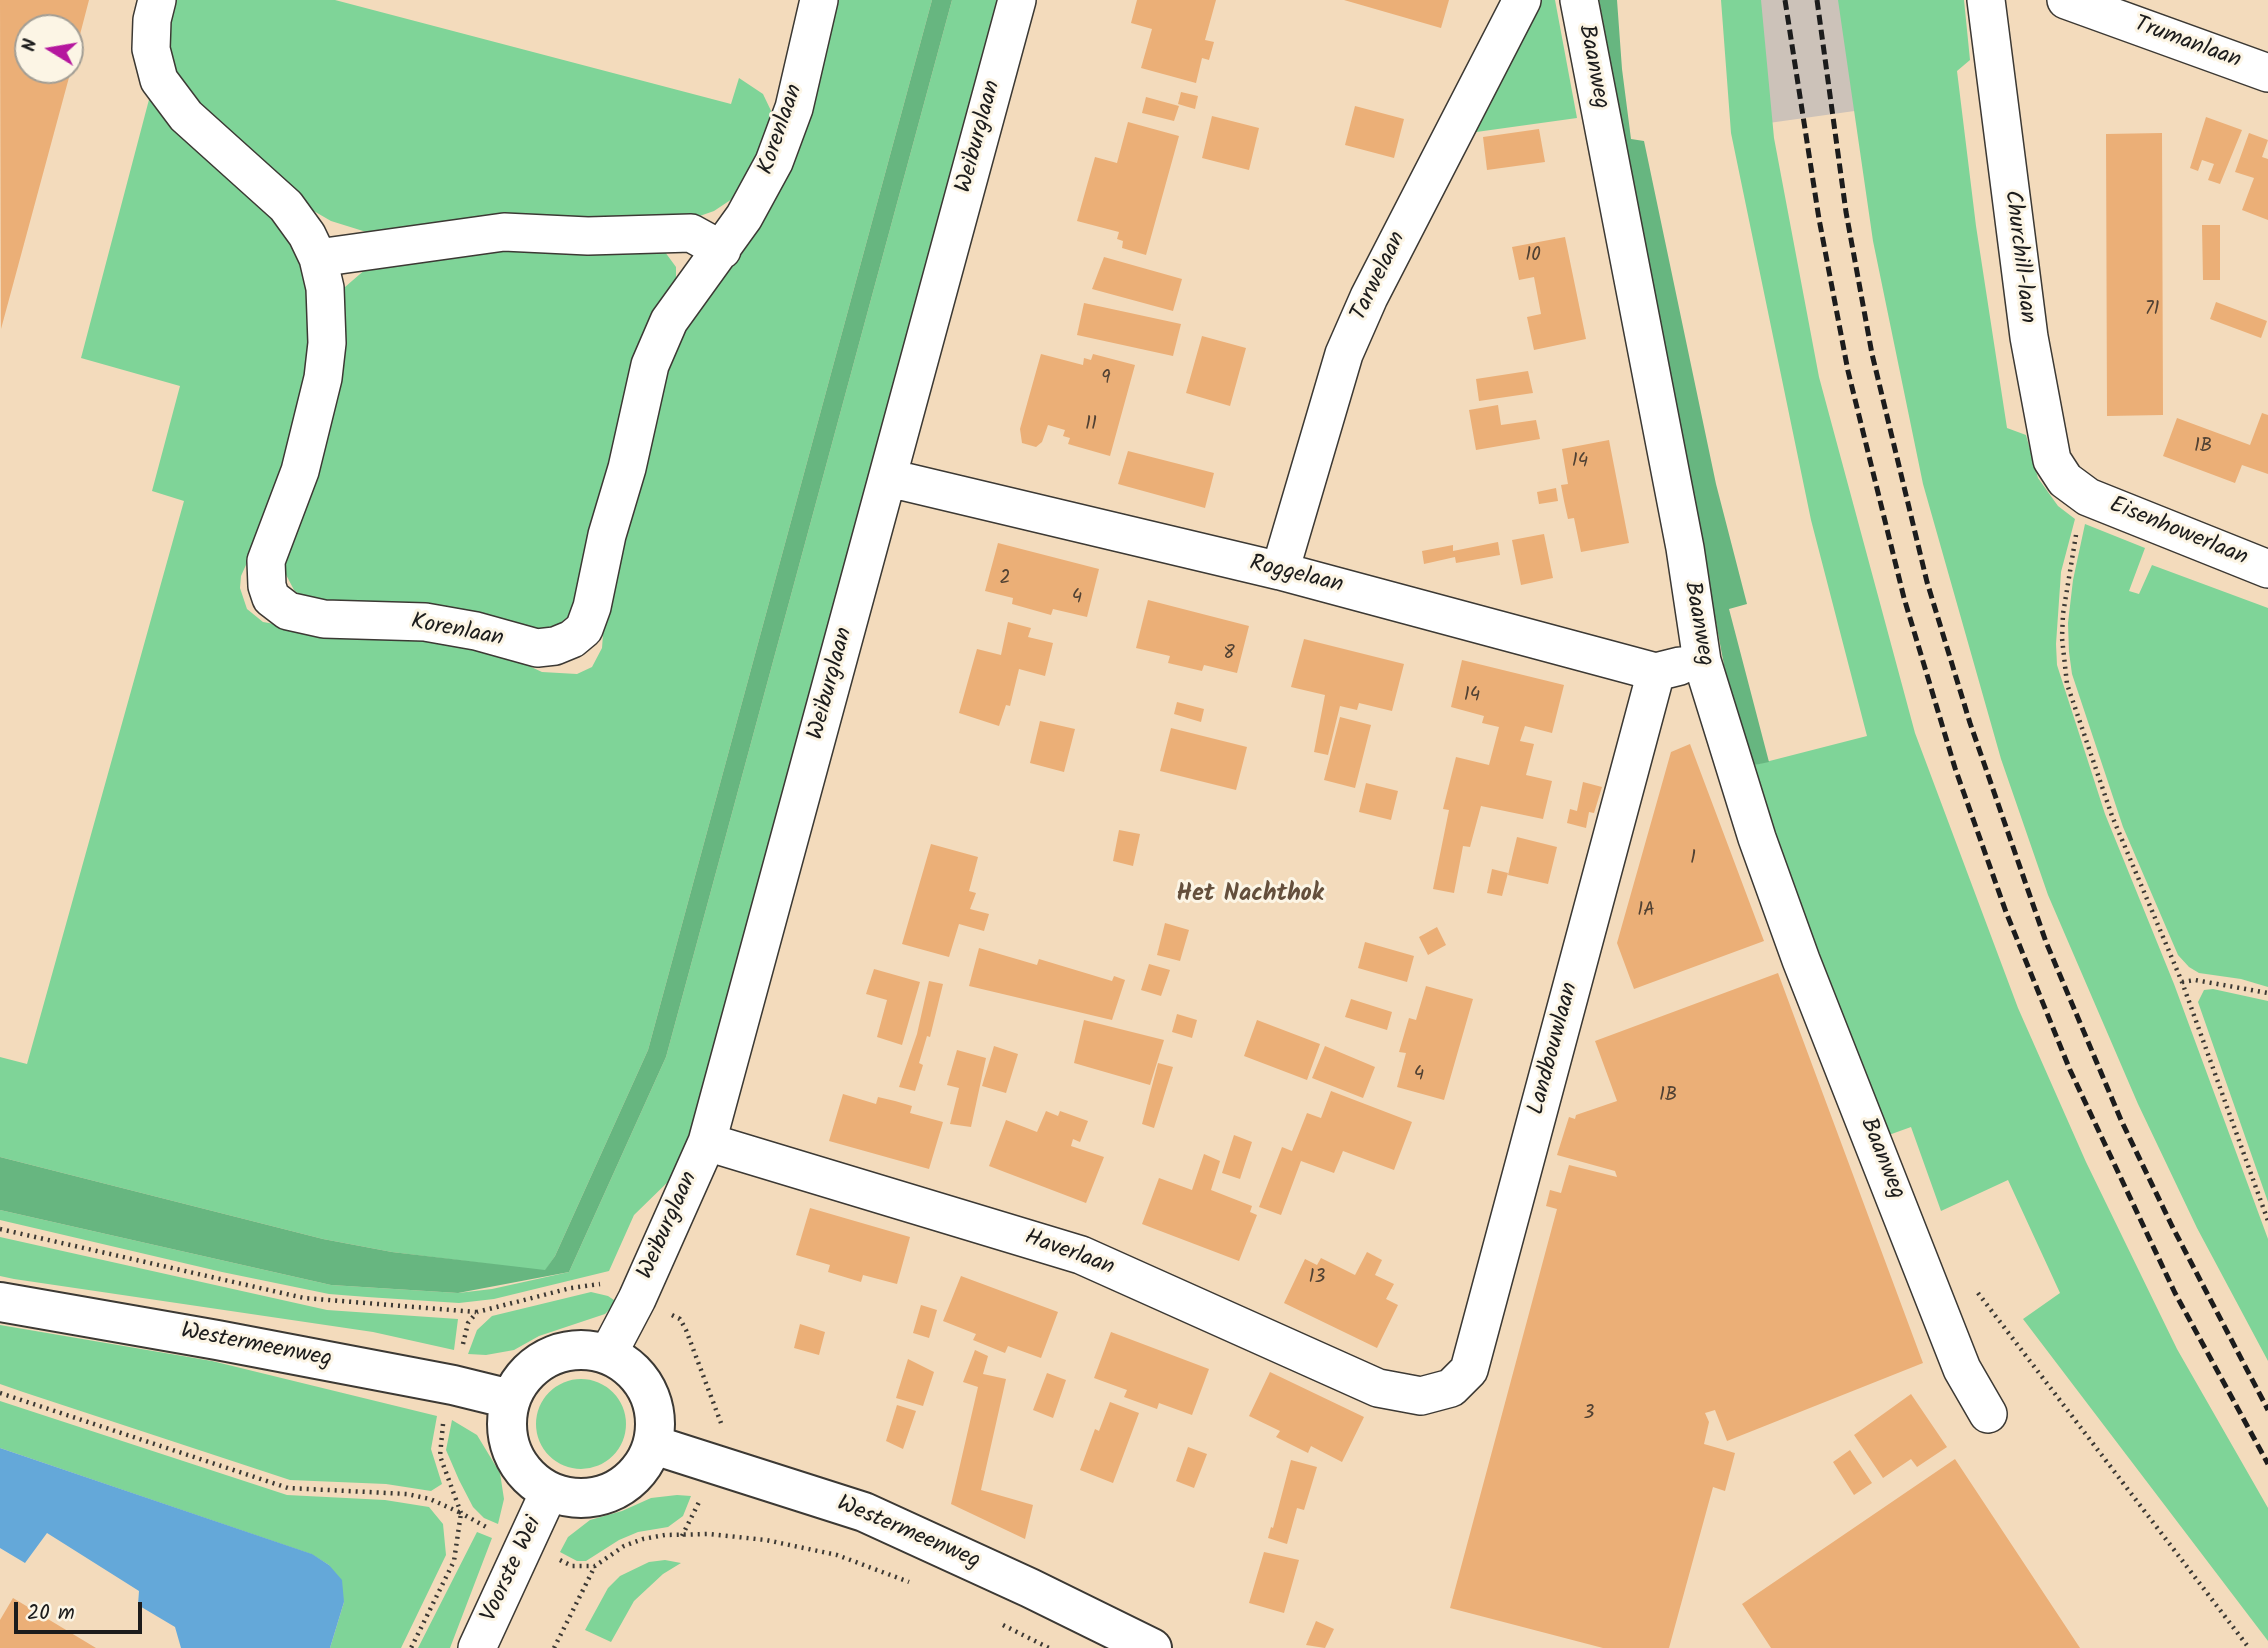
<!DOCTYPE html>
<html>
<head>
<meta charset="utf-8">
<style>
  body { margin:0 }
  #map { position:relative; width:2268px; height:1648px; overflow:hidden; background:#f3dbbc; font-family:Kalam,sans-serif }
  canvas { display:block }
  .north { position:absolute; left:14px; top:14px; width:70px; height:70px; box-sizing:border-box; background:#fcf5e5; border:2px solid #a29e95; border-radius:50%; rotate:281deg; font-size:19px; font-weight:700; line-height:28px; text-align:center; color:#1c1c1c }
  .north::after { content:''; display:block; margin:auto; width:24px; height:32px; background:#b5179e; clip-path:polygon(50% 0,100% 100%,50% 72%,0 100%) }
  .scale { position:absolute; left:14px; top:1602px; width:128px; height:32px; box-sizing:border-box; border:4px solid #1c1c1c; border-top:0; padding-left:9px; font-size:21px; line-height:24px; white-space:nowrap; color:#1c1c1c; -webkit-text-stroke:5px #fcf5e5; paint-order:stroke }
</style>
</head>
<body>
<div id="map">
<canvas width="2268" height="1648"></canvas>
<div class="north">N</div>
<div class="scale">20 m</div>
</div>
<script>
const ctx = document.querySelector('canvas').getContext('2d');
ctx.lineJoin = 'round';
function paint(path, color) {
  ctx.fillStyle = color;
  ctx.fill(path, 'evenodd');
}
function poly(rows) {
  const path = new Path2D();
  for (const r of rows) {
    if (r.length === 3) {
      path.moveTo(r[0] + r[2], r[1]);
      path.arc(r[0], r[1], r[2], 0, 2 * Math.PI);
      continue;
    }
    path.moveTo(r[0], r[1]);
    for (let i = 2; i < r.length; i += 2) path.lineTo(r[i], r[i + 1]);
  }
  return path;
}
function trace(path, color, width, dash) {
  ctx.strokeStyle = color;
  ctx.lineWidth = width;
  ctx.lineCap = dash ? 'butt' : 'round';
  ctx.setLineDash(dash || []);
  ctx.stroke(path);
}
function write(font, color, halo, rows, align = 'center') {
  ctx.font = font + ' Kalam,sans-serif';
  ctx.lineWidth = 6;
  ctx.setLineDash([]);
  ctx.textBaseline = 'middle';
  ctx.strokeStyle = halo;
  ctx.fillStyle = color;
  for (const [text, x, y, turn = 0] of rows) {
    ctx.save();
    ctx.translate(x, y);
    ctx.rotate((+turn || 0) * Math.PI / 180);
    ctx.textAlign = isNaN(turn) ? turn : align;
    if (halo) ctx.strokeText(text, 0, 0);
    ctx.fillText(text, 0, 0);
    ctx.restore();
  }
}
const industrial = poly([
  [1726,0,1872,0,1883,107,1733,128]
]);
const green = poly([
  [167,0,335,0,731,104,739,78,763,94,774,117,744,191,714,211,694,218,376,235,331,221,312,210,211,122,179,87,162,21],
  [831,0,932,0,648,1050,555,1256,545,1271,392,1252,323,1239,0,1157,0,1057,27,1064,184,501,152,491,180,386,81,358,151,92,281,225,303,267,314,324,305,398,264,525,241,576,240,588,247,609,263,622,331,634,430,636,505,655,542,672,577,674,592,667,602,648,605,608,655,391],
  [952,0,1004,0,691,1142,674,1176,634,1215,609,1271,494,1299,459,1303,367,1297,329,1294,222,1272,0,1220,0,1210,331,1285,458,1293,492,1289,569,1272,666,1057],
  [1535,0,1555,0,1577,118,1469,133],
  [1721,0,1761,0,1774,138,1819,377,1915,733,2018,1008,2086,1162,2177,1349,2268,1508,2268,1641,2023,1319,2060,1293,2008,1180,1941,1211,1911,1127,1886,1136,1839,1018,1750,766,1867,736,1811,520,1731,133],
  [1838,0,1964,0,1970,60,1957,71,1976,226,2007,428,2026,435,2038,478,2058,506,2075,519,2061,572,2056,644,2057,665,2105,814,2174,984,2268,1239,2268,1361,2197,1228,2138,1104,2048,895,2001,759,1923,484,1873,241],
  [499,249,665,252,676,267,676,283,572,613,561,623,537,632,308,602,294,590,282,567,340,299,345,287,367,268],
  [2085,524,2145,548,2129,591,2139,594,2152,565,2268,608,2268,987,2241,979,2199,973,2189,967,2178,955,2123,827,2072,674,2069,652,2068,623,2073,580],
  [2213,989,2268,1001,2268,1202,2198,1002,2204,990],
  [0,1237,327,1310,458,1319,454,1350,373,1332,14,1279,0,1276],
  [591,1292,608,1296,617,1302,605,1314,539,1336,514,1350,486,1355,468,1354,477,1330,492,1316],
  [0,1325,212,1361,437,1416,431,1449,442,1484,431,1491,386,1484,290,1480,23,1392,0,1384],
  [581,1424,45],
  [0,1401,287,1495,385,1500,429,1507,443,1524,446,1555,401,1648,330,1648,344,1602,329,1565,311,1554,0,1448],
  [452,1420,477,1435,500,1473,504,1499,498,1524,484,1518,473,1507,459,1480,446,1450],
  [677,1495,691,1496,683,1516,668,1527,638,1532,619,1540,586,1561,577,1561,560,1552,568,1537,590,1520,622,1511,651,1498],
  [477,1532,492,1538,450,1648,418,1648],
  [665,1560,681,1563,663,1574,634,1601,611,1642,585,1630,608,1588,620,1576,649,1562]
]);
const forest = poly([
  [932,0,952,0,666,1057,569,1272,458,1293,331,1285,0,1210,0,1157,323,1239,392,1252,545,1270,555,1256,648,1050],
  [1599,0,1617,0,1622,69,1631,139,1644,141,1716,484,1747,604,1729,609,1769,762,1750,766,1727,681]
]);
const water = poly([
  [0,1448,312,1554,329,1565,342,1580,344,1602,330,1648,181,1648,175,1627,138,1605,139,1591,47,1533,25,1563,0,1548]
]);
const building = poly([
  [0,0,89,0,71,69,70,28,28,28,28,70,71,70,1,329],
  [1137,0,1216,0,1205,40,1214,42,1209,60,1202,58,1196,83,1141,68,1152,29,1131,23],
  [1344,0,1449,0,1441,28],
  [1181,92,1198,96,1195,109,1178,104],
  [1146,97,1179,106,1174,121,1142,113],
  [1355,106,1404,119,1394,158,1345,145],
  [1212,116,1259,128,1249,170,1202,158],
  [2206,117,2242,130,2220,184,2208,180,2214,164,2202,160,2198,171,2190,168],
  [1128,122,1179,136,1146,255,1122,248,1123,241,1117,239,1119,232,1077,221,1095,157,1117,163],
  [1539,129,1545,162,1487,170,1483,137],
  [2162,133,2163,415,2107,416,2106,134],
  [2249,133,2268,140,2262,157,2268,159,2268,220,2242,210,2254,178,2235,172],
  [2202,225,2220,225,2220,280,2203,280],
  [1565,237,1586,339,1534,350,1527,317,1541,314,1534,277,1519,280,1512,247],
  [1104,257,1182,279,1173,311,1092,289],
  [2216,302,2267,321,2261,338,2210,319],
  [1084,303,1181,324,1173,356,1077,335],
  [1202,336,1246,348,1230,406,1186,393],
  [1041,354,1083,365,1084,358,1091,360,1093,354,1135,365,1110,456,1068,444,1070,438,1063,436,1065,430,1048,425,1042,442,1036,447,1022,443,1020,429],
  [1528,371,1533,393,1479,401,1476,379],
  [1498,405,1501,425,1536,420,1540,439,1476,450,1469,410],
  [2262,413,2268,415,2268,474,2242,465,2235,483,2163,456,2177,418,2250,445],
  [1609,440,1629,543,1581,552,1574,518,1568,519,1564,501,1561,485,1568,484,1562,449],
  [1128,451,1214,473,1205,508,1118,484],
  [1556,488,1558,501,1539,504,1537,492],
  [1544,534,1553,578,1521,585,1512,540],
  [1498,542,1500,555,1456,563,1455,557,1424,564,1422,551,1453,545,1453,551],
  [998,543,1099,569,1087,617,1053,609,1051,615,1012,604,1013,598,985,591],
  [1148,600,1249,626,1237,673,1204,665,1202,671,1168,663,1170,656,1136,648],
  [1008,622,1031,628,1028,637,1053,643,1045,676,1019,669,1010,706,1006,705,999,726,959,713,977,649,1001,655],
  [1304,639,1404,664,1392,711,1359,703,1357,710,1340,706,1328,755,1314,752,1325,695,1291,687],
  [1462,660,1564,685,1552,733,1525,726,1520,741,1534,744,1526,775,1552,781,1543,819,1481,806,1470,847,1463,846,1454,893,1433,889,1449,810,1443,809,1456,757,1489,765,1499,727,1482,723,1484,716,1451,707],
  [1177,702,1204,709,1201,722,1174,714],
  [1340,717,1371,725,1355,788,1324,780],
  [1040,721,1075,729,1064,772,1030,763],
  [1171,728,1247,747,1236,790,1160,771],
  [1690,744,1764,941,1634,989,1617,943,1671,752],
  [1583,782,1602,787,1594,813,1589,812,1586,828,1567,823,1570,809,1577,811],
  [1366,783,1398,791,1391,820,1359,812],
  [1119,830,1140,834,1133,866,1113,861],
  [1517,837,1557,847,1548,884,1508,875],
  [931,844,978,857,969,891,976,893,970,909,989,914,984,931,959,924,949,957,902,944],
  [1492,869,1508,873,1502,896,1487,893],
  [1165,923,1189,930,1180,961,1157,955],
  [1437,927,1446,945,1428,955,1419,937],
  [1365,942,1414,956,1407,982,1358,968],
  [979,948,1037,965,1039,959,1112,981,1114,976,1125,980,1112,1020,969,986],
  [1149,964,1170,970,1161,996,1141,990],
  [874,969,920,982,902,1045,877,1037,887,1000,866,994],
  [1778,973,1923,1363,1727,1441,1715,1410,1705,1413,1709,1422,1704,1444,1735,1453,1725,1491,1713,1487,1669,1648,1603,1648,1450,1608,1557,1209,1546,1206,1550,1190,1561,1193,1569,1165,1617,1177,1615,1171,1557,1155,1569,1117,1575,1119,1576,1115,1617,1101,1595,1041],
  [929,981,943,984,930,1037,927,1036,919,1063,923,1065,915,1091,899,1087,917,1034],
  [1426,986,1473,999,1444,1100,1397,1087,1406,1053,1399,1052,1409,1018,1416,1020],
  [1351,999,1392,1012,1387,1030,1345,1017],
  [1177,1014,1197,1020,1192,1038,1172,1032],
  [1084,1020,1164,1040,1150,1085,1074,1063],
  [1257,1020,1320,1044,1307,1080,1244,1056],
  [994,1046,1018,1054,1006,1093,982,1086],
  [1325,1046,1375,1067,1363,1098,1312,1078],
  [957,1050,986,1058,971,1127,950,1124,959,1088,947,1085],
  [1158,1063,1173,1067,1154,1128,1142,1124],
  [1331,1091,1412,1122,1394,1170,1343,1151,1334,1173,1301,1161,1281,1215,1259,1207,1282,1147,1292,1151,1307,1113,1321,1118],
  [843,1094,876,1104,878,1097,895,1101,912,1106,910,1113,943,1122,929,1169,829,1141],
  [1046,1111,1058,1116,1060,1111,1088,1121,1080,1142,1073,1139,1071,1146,1104,1157,1086,1203,989,1166,1006,1120,1037,1132],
  [1234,1135,1252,1142,1240,1179,1222,1173],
  [1204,1154,1220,1161,1211,1190,1252,1206,1250,1212,1257,1215,1239,1261,1142,1224,1159,1178,1192,1190],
  [810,1208,910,1237,897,1284,863,1275,861,1282,828,1272,830,1265,796,1255],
  [1367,1252,1382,1260,1375,1275,1394,1284,1386,1299,1398,1305,1377,1348,1284,1303,1305,1259,1317,1265,1321,1258,1355,1275],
  [961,1276,1058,1312,1041,1358,1008,1346,1005,1353,973,1340,976,1334,943,1321],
  [921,1305,937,1310,929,1338,913,1333],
  [800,1324,825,1332,819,1355,794,1348],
  [1111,1332,1209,1369,1192,1415,1159,1403,1157,1409,1124,1397,1127,1390,1094,1378],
  [975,1350,988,1356,983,1374,1006,1379,981,1490,1033,1505,1025,1539,951,1504,978,1387,963,1382],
  [908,1359,934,1372,923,1406,896,1398],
  [1270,1372,1364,1417,1342,1462,1311,1446,1308,1453,1276,1437,1280,1431,1249,1416],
  [1047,1373,1066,1380,1053,1418,1033,1410],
  [1911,1394,1947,1447,1917,1467,1911,1459,1883,1478,1854,1435],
  [1110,1402,1139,1413,1113,1483,1080,1470,1095,1429,1099,1431],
  [897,1405,916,1411,903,1449,886,1441],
  [1188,1447,1207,1454,1194,1488,1176,1481],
  [1850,1450,1872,1483,1854,1495,1833,1462],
  [1955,1459,2080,1648,1771,1648,1742,1604],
  [1291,1460,1317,1467,1304,1510,1297,1508,1287,1544,1268,1538,1271,1527,1273,1528],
  [1264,1552,1299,1560,1284,1613,1249,1603],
  [13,1598,96,1648,0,1648,0,1620],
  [1316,1621,1334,1629,1325,1648,1306,1645]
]);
const path = poly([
  [2076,535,2063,614,2062,638,2067,684,2112,816,2182,982,2268,1221],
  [2182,982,2195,980,2268,993],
  [0,1229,304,1298,476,1312],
  [1978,1293,2249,1648],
  [672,1315,680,1319,686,1330,721,1423],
  [463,1344,468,1323,477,1312,571,1288,600,1284],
  [0,1393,288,1488,407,1494,430,1499,461,1513,454,1561,411,1648],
  [443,1424,440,1456,461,1513,488,1528],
  [682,1536,699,1502],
  [560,1560,572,1566,595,1566,624,1546,643,1539,665,1535,710,1534,766,1540,837,1555,909,1582],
  [1003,1625,1049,1648],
  [554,1648,595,1566]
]);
const minor = poly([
  [157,0,152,20,151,49,159,80,186,116,286,206,307,235,318,258,325,288,327,343,323,378,300,471,266,561,267,586,271,598,288,611,324,619,425,622,476,631,537,648,555,646,572,639,584,629,592,607,607,535,627,468,650,365,669,321,744,217,774,162,794,108,819,0],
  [1579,0,1685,548,1702,661,1757,838,1801,960,1962,1369,1988,1414],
  [1986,0,2029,337,2052,460,2065,480,2088,497,2268,569],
  [2066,0,2268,73],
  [318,258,504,232,588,236,691,233,722,250],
  [889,478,1280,571,1656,672,1680,666],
  [1280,571,1344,354,1369,297,1522,0],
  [707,1142,1081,1255,1378,1388,1421,1396,1451,1388,1469,1370,1656,672],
  [608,1354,637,1299,707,1142,1017,0],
  [477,1648,549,1492]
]);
const tertiary = poly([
  [0,1302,217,1340,453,1385,510,1399],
  [581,1424,74],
  [654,1445,864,1512,1030,1588,1152,1648]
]);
const rail = poly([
  [1785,0,1819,219,1848,371,1904,598,1955,768,2006,912,2070,1070,2175,1293,2268,1464],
  [1817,0,1846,212,1872,354,1927,582,1970,723,2046,942,2121,1120,2172,1226,2268,1410]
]);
const numberNames = [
  ["10",1533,257],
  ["71",2152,311],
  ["9",1106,380],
  ["11",1091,426],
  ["1B",2203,448],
  ["14",1580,463],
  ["2",1005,580],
  ["4",1077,599],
  ["8",1229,655],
  ["14",1472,697],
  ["1",1693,860],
  ["1A",1646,912],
  ["4",1419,1076],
  ["1B",1668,1097],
  ["13",1317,1279],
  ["3",1589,1415]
];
const streetNames = [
  ["Trumanlaan",2187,44,20],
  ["Baanweg",1592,67,79],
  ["Korenlaan",782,130,-71],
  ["Weiburglaan",980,137,-75],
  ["Churchill-laan",2018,257,83],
  ["Tarwelaan",1380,277,-64],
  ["Eisenhowerlaan",2178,533,22],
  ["Roggelaan",1296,576,14],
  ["Baanweg",1697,624,80],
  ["Korenlaan",457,632,11],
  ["Weiburglaan",832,684,-75],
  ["Landbouwlaan",1555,1049,-75],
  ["Baanweg",1881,1159,68],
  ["Weiburglaan",669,1226,-66],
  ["Haverlaan",1069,1254,20],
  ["Westermeenweg",256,1347,11],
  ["Westermeenweg",908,1534,23],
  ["Voorste Wei",513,1570,-65]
];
const neighbourhoodNames = [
  ["Het Nachthok",1250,896]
];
paint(industrial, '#ccc2b9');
paint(green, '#7fd498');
paint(forest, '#67b680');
paint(water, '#64a8d9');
paint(building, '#ebaf77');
trace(minor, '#3c3934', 40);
trace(tertiary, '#3c3934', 42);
trace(path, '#3c3934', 4.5, [2, 5]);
trace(minor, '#fff', 37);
trace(tertiary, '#fff', 38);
trace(rail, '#1c1c1c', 5, [10, 5]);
write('19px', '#504133', null, numberNames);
write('23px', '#1c1c1c', '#fcf5e5', streetNames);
write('bold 24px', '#644f3c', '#fcf5e5', neighbourhoodNames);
</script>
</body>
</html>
